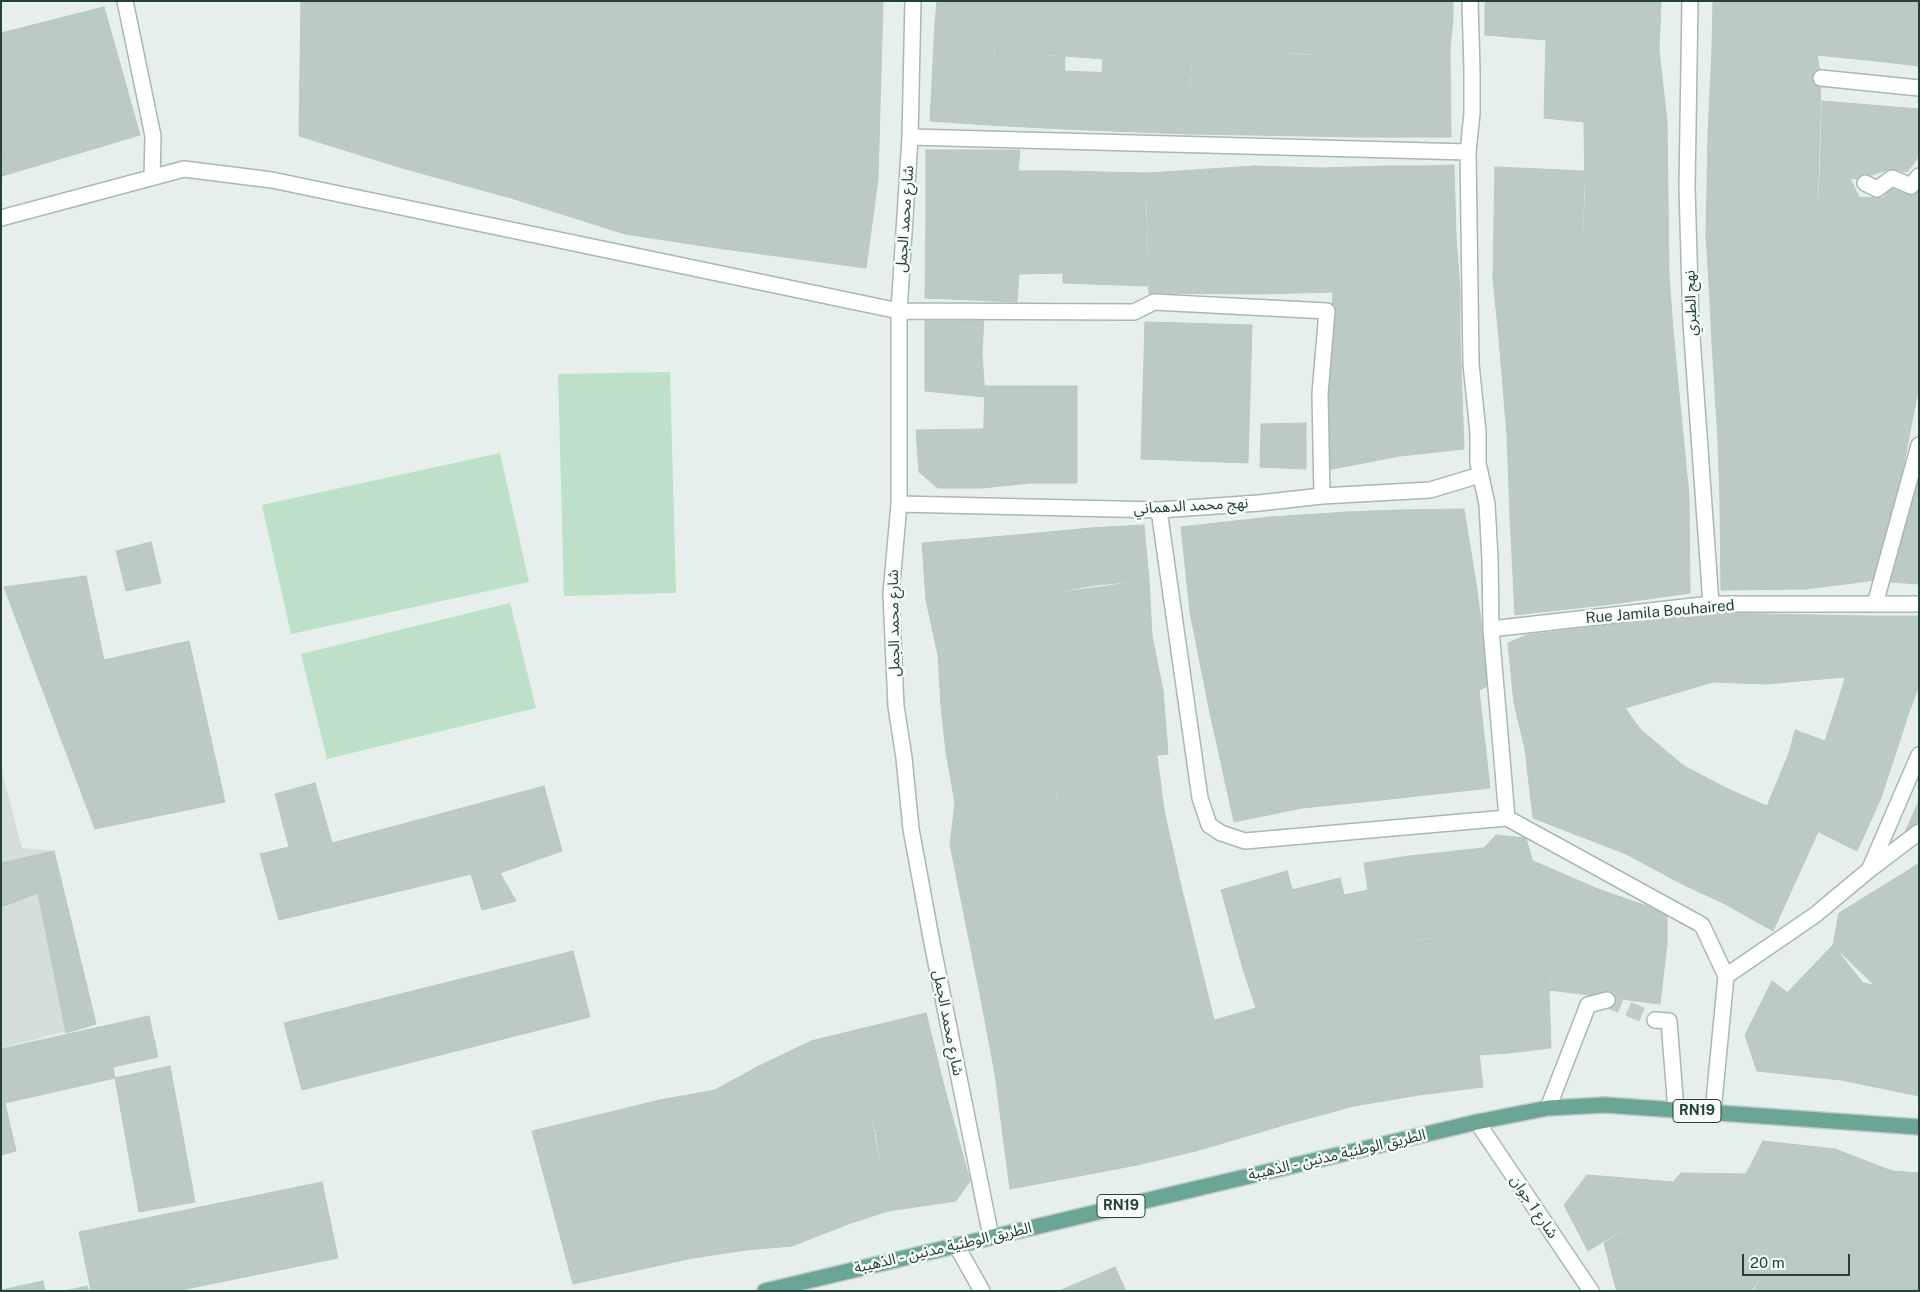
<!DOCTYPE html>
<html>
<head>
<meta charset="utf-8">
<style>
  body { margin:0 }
  #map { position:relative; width:1920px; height:1292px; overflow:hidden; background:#e6efeb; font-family:"Public Sans",sans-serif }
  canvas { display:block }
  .frame { position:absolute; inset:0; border:2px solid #24423a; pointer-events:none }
  .scale { position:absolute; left:1742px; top:1254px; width:108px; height:22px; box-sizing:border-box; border:2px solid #24423a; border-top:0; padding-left:6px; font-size:15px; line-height:18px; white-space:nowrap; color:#24423a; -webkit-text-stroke:4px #f7fbf9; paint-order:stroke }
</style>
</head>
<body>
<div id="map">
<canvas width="1920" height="1292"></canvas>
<div class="frame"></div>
<div class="scale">20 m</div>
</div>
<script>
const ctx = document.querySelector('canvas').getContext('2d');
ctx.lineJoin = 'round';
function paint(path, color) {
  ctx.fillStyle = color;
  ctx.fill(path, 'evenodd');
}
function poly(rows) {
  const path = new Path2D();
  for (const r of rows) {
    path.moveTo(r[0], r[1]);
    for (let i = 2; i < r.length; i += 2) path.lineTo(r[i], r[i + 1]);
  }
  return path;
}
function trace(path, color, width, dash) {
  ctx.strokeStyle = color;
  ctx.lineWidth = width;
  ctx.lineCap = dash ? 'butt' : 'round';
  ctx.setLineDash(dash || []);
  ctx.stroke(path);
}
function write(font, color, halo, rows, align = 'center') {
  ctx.font = font + ' "Public Sans","Noto Sans Arabic",sans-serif';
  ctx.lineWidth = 5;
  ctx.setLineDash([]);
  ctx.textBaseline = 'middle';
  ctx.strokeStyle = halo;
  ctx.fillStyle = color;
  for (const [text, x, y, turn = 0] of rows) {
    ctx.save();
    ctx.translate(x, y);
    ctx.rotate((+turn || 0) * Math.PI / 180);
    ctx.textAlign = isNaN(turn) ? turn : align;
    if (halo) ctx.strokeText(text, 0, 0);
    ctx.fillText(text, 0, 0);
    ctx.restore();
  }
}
const built = poly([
  [1,768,22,848,54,851,96,1024,1,1048]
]);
const green = poly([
  [670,372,676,593,564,596,558,374],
  [500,453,529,582,291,634,262,505],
  [510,603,536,708,327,759,301,654]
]);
const building = poly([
  [301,1,420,1,423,33,402,168,299,136,301,1],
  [420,1,883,1,878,179,728,159,740,79,647,66,423,33,420,1],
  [937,1,998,1,997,26,935,23,937,1],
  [998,1,1056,1,1053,55,994,52,998,1],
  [1056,1,1107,1,1103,59,1053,55,1056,1],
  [1107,1,1196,1,1190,78,1102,72,1107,1],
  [1196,1,1258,1,1256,52,1193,49,1196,1],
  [1258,1,1301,1,1298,53,1256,52,1258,1],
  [1301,1,1329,1,1326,54,1298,53,1301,1],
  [1329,1,1376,1,1376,46,1326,46,1329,1],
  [1376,1,1453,1,1453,20,1376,21,1376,1],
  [1485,1,1547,1,1546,40,1485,35,1485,1],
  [1547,1,1609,1,1607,43,1546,40,1547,1],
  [1609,1,1661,1,1659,50,1607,43,1609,1],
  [1713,1,1822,1,1817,55,1712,49,1713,1],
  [1822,1,1881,1,1876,61,1817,55,1822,1],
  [1881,1,1919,1,1919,66,1876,61,1881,1],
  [104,7,140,135,9,174,1,146,1,33,104,7],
  [1453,20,1450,48,1376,46,1376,21,1453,20],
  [935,23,997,26,990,125,930,121,935,23],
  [423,33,528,48,511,198,402,168,423,33],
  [1546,40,1580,41,1659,50,1667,121,1584,122,1544,118,1546,40],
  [1326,46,1360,46,1359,137,1307,136,1310,55,1326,54,1326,46],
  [1360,46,1450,48,1451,137,1359,137,1360,46],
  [528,48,647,66,625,234,511,198,528,48],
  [1193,49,1256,52,1252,135,1188,134,1193,49],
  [1712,49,1817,55,1821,78,1820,121,1760,118,1753,136,1708,134,1712,49],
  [994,52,1065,57,1062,129,990,125,994,52],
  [1256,52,1310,55,1307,136,1252,135,1256,52],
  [647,66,740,79,717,248,625,234,647,66],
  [1064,71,1138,74,1137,132,1062,129,1064,71],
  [1138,74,1190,78,1188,134,1137,132,1138,74],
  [1822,101,1919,109,1919,156,1907,172,1890,169,1860,179,1820,176,1822,101],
  [1760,118,1820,121,1816,252,1706,236,1708,134,1753,136,1760,118],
  [1667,121,1668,198,1585,199,1584,122,1667,121],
  [1,146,9,174,1,176,1,146],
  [926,150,1020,150,1018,171,1018,215,926,215,926,150],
  [728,159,878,179,866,268,717,248,728,159],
  [1454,165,1456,237,1426,238,1424,166,1454,165],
  [1255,166,1259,240,1148,243,1147,173,1255,166],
  [1255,166,1322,168,1327,242,1259,240,1255,166],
  [1384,166,1386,240,1398,286,1333,292,1327,242,1322,168,1384,166],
  [1384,166,1424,166,1426,238,1386,240,1384,166],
  [1495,167,1584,171,1582,278,1493,278,1495,167],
  [1018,171,1064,171,1063,273,1019,274,1018,171],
  [1064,171,1102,172,1101,209,1063,209,1064,171],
  [1102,172,1147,173,1146,209,1101,209,1102,172],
  [1820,176,1850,178,1859,197,1883,198,1880,256,1816,252,1820,176],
  [1893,186,1915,195,1919,191,1919,259,1880,256,1883,198,1893,186],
  [1668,198,1669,274,1582,278,1585,199,1668,198],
  [1063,209,1146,209,1148,286,1063,283,1063,209],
  [926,215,1018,215,1019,274,1017,302,925,298,926,215],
  [1706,236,1816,252,1820,284,1709,283,1706,236],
  [1456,237,1460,290,1398,286,1386,240,1456,237],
  [1259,240,1327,242,1333,292,1258,294,1259,240],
  [1259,240,1258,294,1149,293,1148,243,1259,240],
  [1816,252,1919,259,1919,342,1815,332,1820,284,1816,252],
  [1669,274,1673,330,1586,333,1582,278,1669,274],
  [1493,278,1582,278,1586,333,1499,339,1493,278],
  [1709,283,1820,284,1815,343,1712,343,1709,283],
  [1398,286,1460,290,1460,333,1397,333,1398,286],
  [1398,286,1395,394,1327,411,1333,292,1398,286],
  [925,315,984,316,982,353,925,351,925,315],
  [1145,322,1252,325,1248,463,1141,459,1145,322],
  [1673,330,1681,414,1587,425,1586,333,1673,330],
  [1815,332,1919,342,1919,386,1915,406,1809,401,1815,332],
  [1397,333,1460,333,1462,394,1395,394,1397,333],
  [1586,333,1587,425,1507,435,1499,339,1586,333],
  [1712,343,1815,343,1804,431,1718,441,1712,343],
  [925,351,982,353,985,397,925,391,925,351],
  [985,386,1028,386,1030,483,982,488,985,386],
  [1028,386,1077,386,1077,483,1030,483,1028,386],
  [1395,394,1462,394,1464,449,1400,456,1395,394],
  [1395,394,1400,456,1327,470,1327,411,1395,394],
  [1809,401,1915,406,1898,494,1802,500,1804,431,1809,401],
  [1681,414,1689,496,1603,506,1587,425,1681,414],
  [1306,423,1306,469,1260,467,1261,424,1306,423],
  [1587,425,1603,506,1510,517,1507,435,1587,425],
  [984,429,982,488,938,488,919,472,916,430,984,429],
  [1804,431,1802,500,1720,501,1718,441,1804,431],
  [1919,469,1919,507,1909,505,1919,469],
  [1898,494,1876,580,1806,589,1801,539,1802,500,1898,494],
  [1689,496,1690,593,1612,604,1603,506,1689,496],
  [1802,500,1801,539,1806,589,1721,590,1720,501,1802,500],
  [1909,505,1919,507,1919,584,1890,582,1909,505],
  [1603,506,1612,604,1515,615,1510,517,1603,506],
  [1464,509,1476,583,1405,588,1398,510,1464,509],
  [1398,510,1405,588,1361,591,1348,512,1398,510],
  [1348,512,1361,591,1282,598,1271,517,1348,512],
  [1271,517,1282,598,1190,612,1181,527,1271,517],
  [1144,525,1149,580,1096,585,1091,528,1144,525],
  [1091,528,1096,585,1036,596,1028,534,1091,528],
  [1028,534,1036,596,926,600,922,543,1028,534],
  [151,542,161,583,126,591,116,551,151,542],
  [86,576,104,660,189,641,225,802,95,829,4,587,86,576],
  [1149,580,1152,636,1036,649,1036,596,1149,580],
  [1476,583,1483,636,1368,651,1361,591,1476,583],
  [1361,591,1368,651,1370,701,1381,800,1302,808,1282,598,1361,591],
  [1036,596,1036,649,938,655,926,600,1036,596],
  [1282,598,1291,697,1210,713,1190,612,1282,598],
  [1701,612,1713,682,1625,708,1585,628,1701,612],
  [1701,612,1767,614,1766,684,1713,682,1701,612],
  [1767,614,1864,616,1845,677,1766,684,1767,614],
  [1864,616,1919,616,1919,685,1908,715,1838,701,1864,616],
  [1585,628,1610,677,1514,703,1508,643,1527,635,1585,628],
  [1152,636,1163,690,1046,701,1036,649,1152,636],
  [1483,636,1492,684,1479,690,1370,701,1368,651,1483,636],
  [1036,649,1046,701,941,706,938,655,1036,649],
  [1610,677,1625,708,1640,729,1602,795,1525,749,1514,703,1610,677],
  [1163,690,1168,754,1055,766,1046,701,1163,690],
  [1479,690,1490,788,1381,800,1370,701,1479,690],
  [1291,697,1302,808,1234,822,1210,713,1291,697],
  [1046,701,1052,746,946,752,941,706,1046,701],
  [1838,701,1908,715,1881,798,1789,753,1795,730,1825,741,1838,701],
  [1640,729,1684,766,1626,854,1533,818,1525,749,1602,795,1640,729],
  [1052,746,1056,788,955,803,946,752,1052,746],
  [1789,753,1881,798,1857,851,1767,806,1789,753],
  [1157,756,1164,810,1064,826,1056,795,1055,766,1157,756],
  [1684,766,1728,789,1684,885,1626,854,1684,766],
  [315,783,332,843,544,786,562,851,500,873,516,901,482,910,471,874,279,920,260,854,289,847,275,794,315,783],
  [1056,788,1064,826,950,844,955,803,1056,788],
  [1728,789,1767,806,1725,904,1684,885,1728,789],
  [1919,801,1919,821,1905,832,1919,801],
  [1767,806,1818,832,1773,931,1725,904,1767,806],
  [1164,810,1181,886,1081,911,1064,826,1164,810],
  [1064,826,1081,911,1092,977,981,999,950,844,1064,826],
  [1496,835,1526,838,1544,902,1556,929,1552,960,1488,962,1484,848,1496,835],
  [1484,848,1488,962,1467,957,1465,934,1421,940,1409,856,1484,848],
  [54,851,96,1024,66,1033,38,893,1,907,1,863,54,851],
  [1409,856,1421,940,1376,943,1364,863,1409,856],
  [1531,860,1598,889,1600,935,1556,929,1544,902,1531,860],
  [1919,863,1919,950,1901,952,1907,871,1919,863],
  [1287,871,1310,951,1243,969,1221,890,1287,871],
  [1907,871,1901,952,1874,985,1833,945,1839,913,1907,871],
  [1340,878,1344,895,1368,890,1376,943,1310,951,1292,890,1340,878],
  [1181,886,1214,1020,1167,1034,1114,1040,1092,977,1081,911,1181,886],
  [1598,889,1667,913,1667,944,1600,935,1598,889],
  [1556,929,1667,944,1660,1004,1549,990,1556,929],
  [1465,934,1483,1087,1419,1095,1399,941,1465,934],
  [1399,941,1419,1095,1354,1106,1310,951,1399,941],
  [1833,945,1863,983,1862,1019,1835,1014,1803,1004,1788,992,1833,945],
  [1919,950,1919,1096,1841,1080,1835,1014,1862,1019,1863,983,1874,985,1901,952,1919,950],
  [573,951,590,1017,302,1090,284,1023,573,951],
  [1310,951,1354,1106,1284,1125,1256,1008,1243,969,1310,951],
  [1467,957,1488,962,1509,1053,1479,1055,1467,957],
  [1552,960,1551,984,1549,990,1551,1048,1509,1053,1488,962,1552,960],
  [1092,977,1114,1040,995,1074,981,999,1092,977],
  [1772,981,1803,1004,1835,1014,1841,1080,1757,1071,1745,1035,1772,981],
  [1256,1008,1284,1125,1196,1151,1167,1034,1256,1008],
  [926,1013,944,1086,869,1104,876,1133,836,1143,811,1041,926,1013],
  [149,1016,158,1057,113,1067,115,1078,5,1103,16,1151,1,1155,1,1049,149,1016],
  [1167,1034,1196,1151,1137,1165,1114,1040,1167,1034],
  [1114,1040,1137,1165,1010,1189,995,1074,1114,1040],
  [811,1041,836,1143,851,1223,792,1246,757,1067,811,1041],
  [170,1066,195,1202,139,1212,115,1078,170,1066],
  [757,1067,792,1246,746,1250,715,1090,757,1067],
  [944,1086,970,1181,956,1201,888,1211,869,1104,944,1086],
  [715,1090,746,1250,693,1258,660,1100,715,1090],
  [660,1100,693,1258,573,1284,532,1131,660,1100],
  [876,1133,888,1211,851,1223,836,1143,876,1133],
  [1763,1141,1835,1149,1867,1252,1883,1290,1753,1291,1774,1258,1752,1218,1746,1174,1763,1141],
  [1835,1149,1892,1171,1919,1222,1919,1288,1883,1290,1867,1252,1835,1149],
  [1892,1171,1919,1173,1919,1222,1892,1171],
  [1681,1173,1746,1174,1752,1218,1680,1234,1663,1205,1673,1182,1681,1173],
  [1587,1175,1673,1182,1663,1205,1588,1251,1564,1205,1587,1175],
  [322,1182,338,1258,176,1291,91,1291,79,1232,322,1182],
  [1663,1205,1680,1234,1616,1289,1604,1243,1663,1205],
  [1752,1218,1774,1258,1751,1291,1709,1291,1680,1234,1752,1218],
  [1680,1234,1709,1291,1618,1291,1616,1289,1680,1234],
  [1115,1267,1126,1291,1059,1291,1115,1267],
  [43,1281,45,1291,1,1291,1,1290,43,1281],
  [87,1286,89,1291,65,1291,87,1286],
  [1919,1288,1919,1291,1883,1291,1883,1290,1919,1288]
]);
const minorTunnel = poly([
  [1607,1000,1655,1020]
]);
const minor = poly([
  [125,1,153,136,152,177],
  [913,1,910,137,899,311,899,504,891,594,896,706,904,758,911,829,932,943,991,1237],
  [1470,1,1472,70,1472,113,1468,152,1471,364,1478,432,1478,463,1487,504,1490,559,1491,629,1507,818],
  [1690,1,1687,188,1691,323,1711,604],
  [1821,78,1919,88],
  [910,137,1468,152],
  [1865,183,1877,189,1892,178,1911,186,1919,176],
  [1,218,184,169,272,180,899,311,1134,312,1154,302,1327,311,1320,394,1322,496],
  [899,504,1159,510,1259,503,1322,496,1430,490,1480,475],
  [1159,510,1200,798,1209,825,1221,833,1245,841,1507,818,1702,925,1726,976],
  [1875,604,1919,445],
  [1491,629,1711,604,1919,604],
  [1870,868,1919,755],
  [1655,1020,1669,1021,1676,1110],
  [1548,1108,1588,1005,1607,1000],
  [1713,1112,1726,976,1815,915,1869,870,1919,832],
  [1477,1122,1591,1291],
  [956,1245,982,1291]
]);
const major = poly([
  [765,1291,1477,1122,1548,1108,1605,1105,1919,1127]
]);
const shields = [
  [1697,1111,48],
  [1121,1206,48]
];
const shieldNames = [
  ["RN19",1697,1111],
  ["RN19",1121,1206]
];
const streetNames = [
  ["شارع محمد الجمل",905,219,-86],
  ["نهج الطبري",1691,303,-92],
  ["نهج محمد الدهماني",1191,506,-3],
  ["Rue Jamila Bouhaired",1660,612,-5],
  ["شارع محمد الجمل",894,623,-91],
  ["شارع محمد الجمل",948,1023,79],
  ["الطريق الوطنية مدنين - الذهيبة",1337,1155,-13],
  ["شارع 1 جوان",1534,1207,56],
  ["الطريق الوطنية مدنين - الذهيبة",943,1248,-13]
];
paint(built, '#d4dfda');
paint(green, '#bfe0c8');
paint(building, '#bbcac4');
trace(building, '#b8c9c2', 1);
trace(minorTunnel, '#bfccc8', 15, [15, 8]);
trace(minor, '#a8b8b2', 18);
trace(major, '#c2cac8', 18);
trace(minor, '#fff', 15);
trace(major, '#6aa596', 15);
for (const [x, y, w] of shields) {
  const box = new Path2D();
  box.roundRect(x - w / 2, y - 11.5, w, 23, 4);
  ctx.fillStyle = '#f7fbf9';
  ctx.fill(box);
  trace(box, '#24423a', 1);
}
write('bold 14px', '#24423a', null, shieldNames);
write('15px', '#24423a', '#f7fbf9', streetNames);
</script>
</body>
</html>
